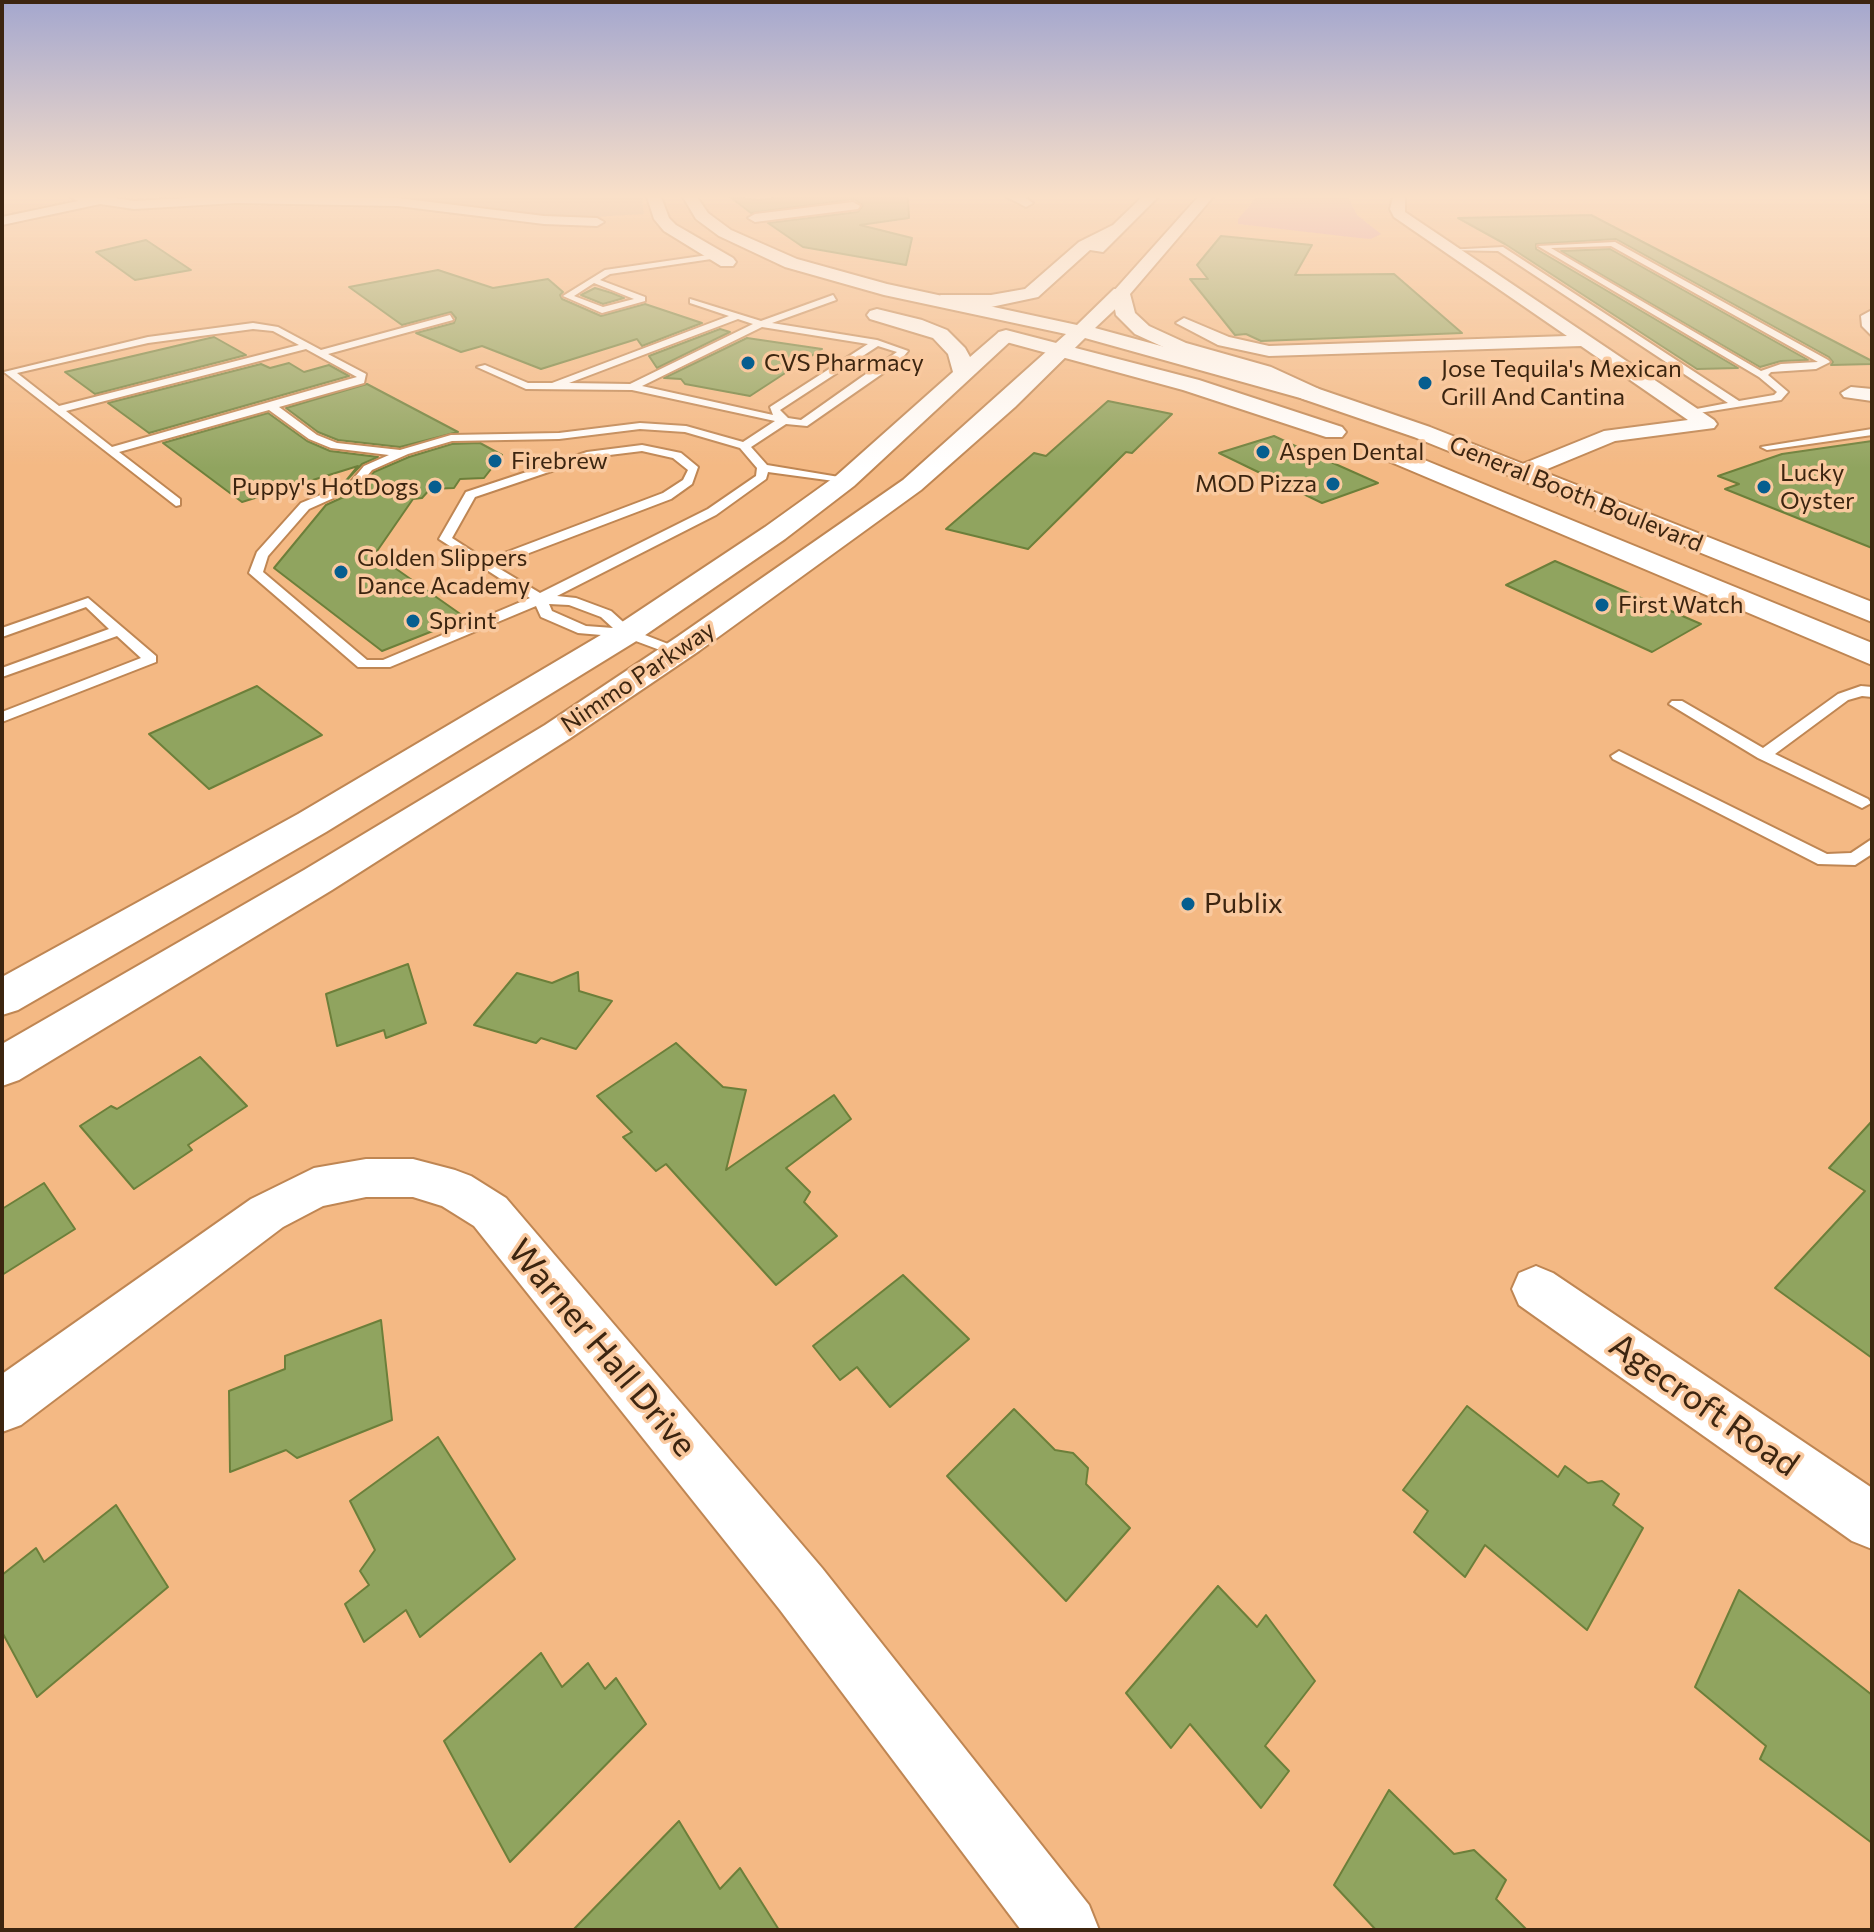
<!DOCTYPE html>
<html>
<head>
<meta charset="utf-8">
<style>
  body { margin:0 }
  #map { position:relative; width:1874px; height:1932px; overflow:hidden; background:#f4b984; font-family:Commissioner,sans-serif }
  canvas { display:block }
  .frame { position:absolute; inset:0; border:4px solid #3c2510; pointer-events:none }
</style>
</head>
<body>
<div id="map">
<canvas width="1874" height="1932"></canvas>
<div class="frame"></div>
</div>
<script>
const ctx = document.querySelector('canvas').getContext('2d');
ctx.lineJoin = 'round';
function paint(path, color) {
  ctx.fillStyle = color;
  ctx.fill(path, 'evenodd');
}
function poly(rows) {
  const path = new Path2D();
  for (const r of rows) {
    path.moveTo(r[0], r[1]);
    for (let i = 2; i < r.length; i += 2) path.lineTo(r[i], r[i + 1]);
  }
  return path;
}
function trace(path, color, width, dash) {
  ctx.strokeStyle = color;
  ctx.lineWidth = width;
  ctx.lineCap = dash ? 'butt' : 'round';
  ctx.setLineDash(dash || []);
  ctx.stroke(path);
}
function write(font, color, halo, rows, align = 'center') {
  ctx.font = font + ' Commissioner,sans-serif';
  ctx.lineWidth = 7;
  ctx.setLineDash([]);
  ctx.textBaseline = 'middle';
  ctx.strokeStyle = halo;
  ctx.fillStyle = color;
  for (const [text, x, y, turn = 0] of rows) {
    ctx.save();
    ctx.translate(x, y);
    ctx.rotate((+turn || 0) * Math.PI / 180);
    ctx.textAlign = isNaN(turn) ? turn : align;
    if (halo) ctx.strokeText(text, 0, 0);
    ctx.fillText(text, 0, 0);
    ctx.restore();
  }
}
const green = poly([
  [401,197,642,197,644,214,562,219]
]);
const water = poly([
  [1257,197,1348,197,1357,215,1381,234,1371,239,1359,238,1238,224,1238,219]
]);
const building = poly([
  [730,197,758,200,786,197,908,197,909,218,860,225,912,238,906,265,803,247,768,223,858,212,863,205,854,199,751,213,730,197],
  [1591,215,1872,361,1872,364,1831,365,1833,362,1829,357,1616,239,1536,244,1536,249,1738,368,1697,369,1505,244,1458,218,1591,215],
  [1221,236,1312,245,1295,275,1394,274,1462,333,1261,341,1246,334,1235,335,1190,279,1208,279,1197,265,1221,236],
  [146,240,191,270,135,280,96,252,146,240],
  [1610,249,1808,360,1781,361,1760,367,1561,251,1610,249],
  [438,270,493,288,548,279,563,292,560,295,562,299,601,316,645,304,702,323,642,346,637,339,541,369,482,346,461,352,416,333,454,323,456,318,451,312,402,325,349,287,438,270],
  [595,288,612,293,624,298,603,304,581,295,595,288],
  [720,329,730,332,657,368,649,356,720,329],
  [214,337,246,355,95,394,65,372,214,337],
  [747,338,822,349,750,396,685,384,681,379,664,378,747,338],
  [289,363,304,372,329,365,349,376,149,433,108,403,261,364,270,368,289,363],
  [367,384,458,432,400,447,338,440,318,432,286,408,367,384],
  [1108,401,1172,414,1132,453,1126,452,1028,549,946,529,1034,453,1046,456,1108,401],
  [268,413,307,441,330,451,378,457,362,464,345,482,358,466,242,502,163,443,268,413],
  [1274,436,1306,451,1378,483,1322,503,1219,453,1274,436],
  [1872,441,1872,548,1725,489,1739,484,1718,476,1782,454,1872,441],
  [480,443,502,455,484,478,460,479,454,488,430,489,422,498,413,499,375,554,466,618,382,651,274,568,326,505,359,490,374,472,409,457,452,444,480,443],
  [1555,561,1701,624,1652,652,1506,585,1555,561],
  [257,686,322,735,209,789,149,734,257,686],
  [408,964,426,1023,386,1038,384,1030,337,1046,326,994,408,964],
  [578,972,579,991,612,1001,576,1049,541,1038,536,1043,474,1025,517,973,552,983,578,972],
  [676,1043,723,1087,746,1090,726,1170,834,1095,851,1119,786,1168,810,1192,804,1202,837,1236,776,1285,666,1164,656,1171,623,1137,632,1132,597,1096,676,1043],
  [200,1057,247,1106,188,1145,192,1150,134,1189,80,1126,111,1106,117,1109,200,1057],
  [1872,1121,1872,1358,1775,1288,1865,1191,1829,1168,1872,1121],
  [44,1183,75,1229,2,1275,2,1209,44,1183],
  [903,1275,969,1339,890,1407,857,1367,840,1380,813,1346,903,1275],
  [381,1320,392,1420,297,1458,286,1450,230,1472,229,1391,285,1369,285,1356,381,1320],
  [1467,1406,1558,1477,1565,1466,1588,1483,1602,1481,1619,1494,1613,1505,1643,1528,1587,1630,1485,1545,1465,1577,1414,1532,1428,1511,1403,1490,1467,1406],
  [1014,1409,1055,1450,1073,1453,1088,1468,1086,1484,1130,1528,1066,1601,947,1476,1014,1409],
  [438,1437,515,1559,420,1637,406,1610,364,1642,345,1604,369,1585,360,1571,375,1550,350,1501,438,1437],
  [116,1505,168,1587,37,1697,2,1632,2,1575,36,1548,44,1562,116,1505],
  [1218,1586,1257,1627,1266,1615,1315,1681,1265,1746,1289,1771,1261,1808,1190,1724,1171,1748,1126,1693,1218,1586],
  [1739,1590,1872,1695,1872,1843,1760,1759,1766,1746,1695,1687,1739,1590],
  [541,1653,562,1687,588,1663,605,1689,616,1678,646,1724,510,1862,444,1741,541,1653],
  [1389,1790,1454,1854,1474,1850,1506,1880,1496,1899,1527,1930,1376,1930,1334,1885,1389,1790],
  [679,1821,720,1889,740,1868,779,1930,573,1930,679,1821]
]);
const service = poly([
  [1615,242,1828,360,1830,362,1816,369,1771,372,1768,375,1788,392,1781,400,1686,415,1686,411,1728,403,1498,251,1446,250,1503,247,1739,401,1774,395,1777,392,1759,377,1538,246,1615,242],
  [1611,246,1818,362,1781,364,1761,371,1551,248,1611,246],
  [715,254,718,258,610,274,600,280,645,297,645,301,602,313,563,296,605,270,715,254],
  [594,283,634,299,603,307,574,296,594,283],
  [833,295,836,300,772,323,877,340,908,351,899,362,807,426,786,424,751,447,767,465,845,478,849,479,849,483,768,472,766,479,716,515,557,596,576,598,611,611,632,630,681,649,681,655,676,656,625,637,578,633,541,617,536,606,390,667,358,667,249,573,257,552,301,503,350,483,364,466,389,455,331,448,309,439,269,410,119,452,180,499,180,505,176,506,4,372,148,337,253,323,278,327,321,350,450,315,453,320,328,354,366,374,364,383,279,407,317,435,337,443,400,450,451,435,559,433,640,423,686,426,743,442,775,421,632,390,526,389,477,367,485,365,528,383,552,383,729,316,690,303,690,299,761,321,833,295],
  [738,319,753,324,630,384,569,383,738,319],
  [762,327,868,344,770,407,773,415,642,386,762,327],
  [253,329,273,331,299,345,59,406,17,373,148,343,253,329],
  [878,346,897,352,801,420,788,418,780,410,878,346],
  [306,349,357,377,112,447,66,411,306,349],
  [640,429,685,432,740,448,757,468,756,476,708,509,540,593,495,566,671,499,692,484,698,467,681,453,642,445,587,452,466,492,439,539,530,598,383,660,367,660,263,572,268,556,309,509,358,487,372,470,408,454,452,441,559,439,640,429],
  [642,451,673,458,688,470,683,480,663,493,486,560,452,538,475,497,593,457,642,451],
  [549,604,569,605,601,617,613,628,586,626,552,611,549,604],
  [1872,310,1870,317,1872,336,1862,326,1861,316,1872,310],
  [1872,429,1872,435,1767,450,1761,447,1872,429],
  [88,598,156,656,156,662,2,722,2,712,141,658,117,636,2,677,2,668,109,629,86,607,2,637,2,628,88,598],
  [1861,686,1872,687,1872,697,1862,696,1848,700,1775,754,1868,799,1871,803,1862,808,1758,758,1669,704,1672,701,1682,701,1763,748,1838,694,1861,686],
  [1619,751,1827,854,1851,853,1872,839,1872,854,1855,865,1818,864,1613,759,1611,756,1619,751]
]);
const minor = poly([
  [71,197,110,197,134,201,203,197,398,198,544,216,597,218,604,222,597,226,544,224,398,206,236,203,134,209,100,204,2,225,2,217,78,201,71,197],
  [1007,197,1024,197,1033,203,1026,207,1007,197],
  [1393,197,1405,197,1405,212,1714,420,1717,424,1714,428,1615,441,1523,479,1515,477,1512,472,1515,467,1604,431,1688,420,1581,346,1269,356,1218,345,1176,323,1184,318,1229,337,1269,346,1567,336,1394,217,1390,209,1393,197],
  [853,202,860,206,858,209,755,222,748,218,755,214,853,202],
  [1851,387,1872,389,1872,401,1844,397,1841,393,1851,387],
  [366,1159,413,1159,455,1170,471,1176,506,1198,822,1568,1089,1905,1099,1930,1021,1930,780,1610,474,1226,442,1206,413,1197,366,1197,323,1206,283,1227,21,1425,2,1432,2,1374,251,1199,314,1168,366,1159],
  [1536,1266,1553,1273,1872,1488,1872,1549,1852,1541,1519,1305,1512,1289,1519,1273,1536,1266]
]);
const secondary = poly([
  [647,197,661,197,669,218,676,225,733,258,736,262,733,266,721,266,664,231,654,219,647,197],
  [683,197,697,197,708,213,731,230,797,259,887,284,1077,325,1114,289,1128,289,1130,293,1128,297,1095,328,1319,389,1322,394,1311,401,1085,338,1015,407,921,490,699,651,569,739,332,890,19,1080,2,1086,2,1044,304,870,545,725,677,637,903,480,1066,334,884,295,785,267,719,236,696,219,683,197],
  [877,309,922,320,947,330,965,348,970,357,999,332,1013,332,1016,336,854,486,785,539,638,640,326,832,18,1010,2,1015,2,977,298,814,616,626,765,527,836,476,953,372,948,354,933,338,870,319,867,315,870,311,877,309]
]);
const trunk = poly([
  [1142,197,1158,197,1103,252,1090,250,1038,297,991,307,941,307,932,301,941,295,991,295,1025,289,1079,242,1113,225,1142,197],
  [1198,197,1213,197,1130,294,1135,313,1149,326,1186,343,1271,367,1319,389,1430,427,1872,602,1872,622,1414,437,1303,399,1255,377,1172,351,1135,334,1116,315,1112,293,1198,197],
  [1006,330,1199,380,1342,427,1346,432,1342,437,1326,437,1183,390,999,340,996,336,999,332,1006,330],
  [1395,448,1872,643,1872,665,1386,460,1383,455,1386,450,1395,448]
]);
const markers = [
  [748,363,8,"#065e8f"],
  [1425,383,8,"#065e8f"],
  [1263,452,8,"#065e8f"],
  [495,461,8,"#065e8f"],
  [1333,484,8,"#065e8f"],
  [435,487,8,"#065e8f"],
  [1764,487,8,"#065e8f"],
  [341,572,8,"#065e8f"],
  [1602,605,8,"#065e8f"],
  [413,621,8,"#065e8f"],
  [1188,904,8,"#065e8f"]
];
const farPoinames = [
  ["CVS Pharmacy",764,363],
  ["Jose Tequila's Mexican",1441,369],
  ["Grill And Cantina",1441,397],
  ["Aspen Dental",1279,452],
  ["Firebrew",511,461],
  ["Lucky",1780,473],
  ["Oyster",1780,501],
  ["MOD Pizza",1317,484,"right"],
  ["Puppy's HotDogs",419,487,"right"],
  ["Golden Slippers",357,558],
  ["Dance Academy",357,586],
  ["First Watch",1618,605],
  ["Sprint",429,621]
];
const farStreetnames = [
  ["General Booth Boulevard",1576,494,22],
  ["Nimmo Parkway",638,677,-34]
];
const poiNames = [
  ["Publix",1204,904]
];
const nearStreetnames = [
  ["Warner Hall Drive",602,1348,50],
  ["Agecroft Road",1704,1405,35]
];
paint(green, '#d1ac8b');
paint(water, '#df94a8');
paint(building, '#90a45f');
trace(building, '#6c7f3a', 2);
trace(service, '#bf8653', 4);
trace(minor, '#bf8653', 4);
trace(secondary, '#bf8653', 4);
trace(trunk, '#bf8653', 4);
paint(service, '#fff');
paint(minor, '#fff');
paint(secondary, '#fff');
paint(trunk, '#fff');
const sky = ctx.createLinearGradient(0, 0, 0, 468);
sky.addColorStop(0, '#a4a7ce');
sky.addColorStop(0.42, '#fae0c8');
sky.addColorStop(1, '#fae0c800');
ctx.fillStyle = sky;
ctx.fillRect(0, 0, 1874, 468);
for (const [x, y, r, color] of markers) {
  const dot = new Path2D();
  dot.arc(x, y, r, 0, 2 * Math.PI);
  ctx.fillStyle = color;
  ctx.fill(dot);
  trace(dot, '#f9c99f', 3);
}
write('24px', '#3c2510', '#f9c99f', farPoinames, 'left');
write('24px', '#3c2510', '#f9c99f', farStreetnames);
write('28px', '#3c2510', '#f9c99f', poiNames, 'left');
write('34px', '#3c2510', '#f9c99f', nearStreetnames);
</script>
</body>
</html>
